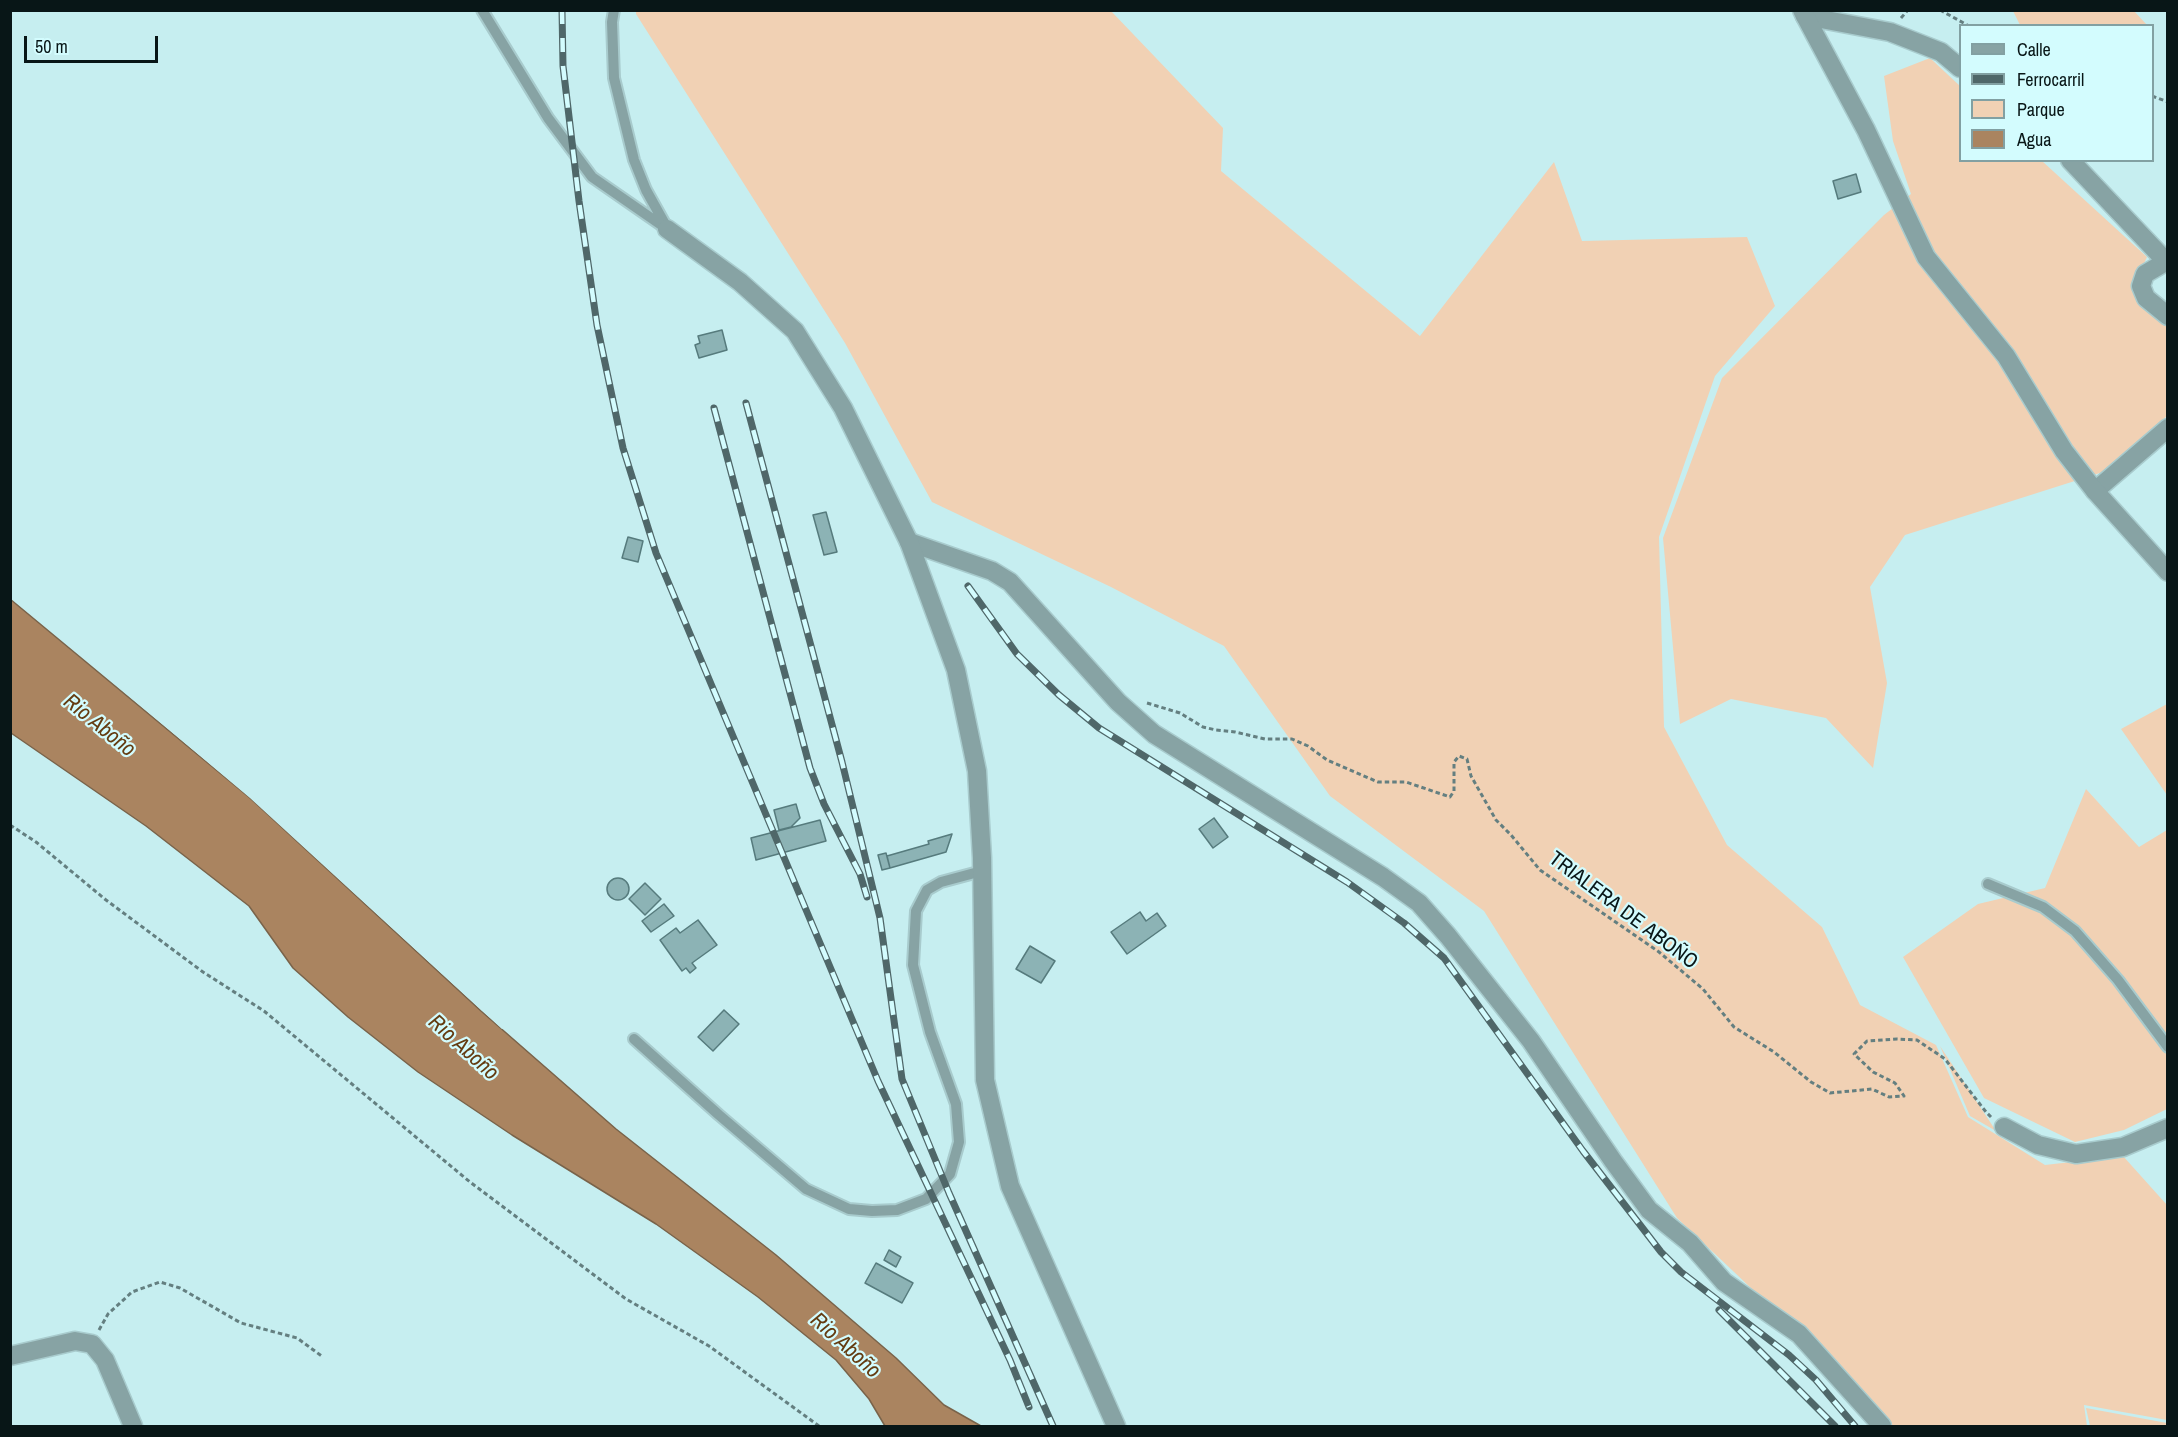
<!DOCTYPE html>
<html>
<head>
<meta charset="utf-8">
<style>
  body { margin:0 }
  #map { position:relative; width:2178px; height:1437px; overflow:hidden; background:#c6eef0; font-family:"Archivo Narrow",sans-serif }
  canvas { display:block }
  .frame { position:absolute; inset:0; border:12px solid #081617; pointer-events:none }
  .legend { position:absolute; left:1959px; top:24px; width:195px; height:138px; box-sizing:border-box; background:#d3fcfe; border:2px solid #82a0a2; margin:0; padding:8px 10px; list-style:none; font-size:18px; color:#081617 }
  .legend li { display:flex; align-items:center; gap:12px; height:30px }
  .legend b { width:30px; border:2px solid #82a0a2 }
  .scale { position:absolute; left:24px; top:36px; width:134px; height:27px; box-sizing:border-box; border:3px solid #081617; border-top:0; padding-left:8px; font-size:18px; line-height:21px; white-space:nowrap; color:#081617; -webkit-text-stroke:4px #d3fcfe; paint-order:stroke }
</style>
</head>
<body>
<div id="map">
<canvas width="2178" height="1437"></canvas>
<div class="frame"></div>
<ul class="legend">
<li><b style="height:8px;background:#87a3a4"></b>Calle</li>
<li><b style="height:8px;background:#4f6769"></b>Ferrocarril</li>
<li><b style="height:16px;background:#f1d1b4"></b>Parque</li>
<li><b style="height:16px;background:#aa8460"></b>Agua</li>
</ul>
<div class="scale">50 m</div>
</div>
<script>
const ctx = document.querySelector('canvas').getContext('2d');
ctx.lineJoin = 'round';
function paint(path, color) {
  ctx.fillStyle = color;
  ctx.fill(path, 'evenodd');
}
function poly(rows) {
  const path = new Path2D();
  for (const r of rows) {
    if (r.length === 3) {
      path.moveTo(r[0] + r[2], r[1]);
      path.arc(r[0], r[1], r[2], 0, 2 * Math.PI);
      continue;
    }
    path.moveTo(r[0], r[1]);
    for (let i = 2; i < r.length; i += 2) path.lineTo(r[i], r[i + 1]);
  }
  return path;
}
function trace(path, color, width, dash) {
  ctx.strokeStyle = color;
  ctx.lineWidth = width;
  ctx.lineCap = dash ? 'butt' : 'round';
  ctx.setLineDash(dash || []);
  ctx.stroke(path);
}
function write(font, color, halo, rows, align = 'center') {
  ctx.font = font + ' "Archivo Narrow",sans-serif';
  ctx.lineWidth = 4.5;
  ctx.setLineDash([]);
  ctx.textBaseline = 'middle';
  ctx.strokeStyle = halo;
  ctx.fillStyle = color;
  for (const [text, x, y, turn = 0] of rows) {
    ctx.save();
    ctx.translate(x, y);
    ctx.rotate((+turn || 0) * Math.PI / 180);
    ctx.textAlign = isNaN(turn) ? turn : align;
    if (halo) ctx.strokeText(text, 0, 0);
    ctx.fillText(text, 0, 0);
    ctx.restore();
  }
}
const green = poly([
  [636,10,1111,11,1223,128,1221,171,1420,336,1554,162,1582,241,1747,237,1775,306,1715,376,1659,537,1664,727,1727,845,1822,927,1860,1005,1936,1045,1968,1117,2045,1165,2123,1156,2167,1205,2167,1420,2084,1405,2087,1426,1888,1426,1846,1378,1677,1218,1484,911,1330,796,1224,646,1111,587,932,502,845,343,636,14],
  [2013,11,2134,11,2147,25,2020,25],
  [1930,58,1960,86,1960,160,2042,161,2147,257,2135,283,2167,321,2167,416,2103,472,1905,535,1870,587,1887,683,1873,768,1826,718,1731,699,1680,724,1663,538,1722,378,1884,215,1911,194,1893,141,1884,76],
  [2167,704,2167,795,2121,729],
  [2086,789,2139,847,2167,830,2167,1109,2124,1130,2075,1142,1984,1098,1903,957,1978,904,2045,888],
  [1940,1046,1971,1093,1996,1131,1970,1116],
  [2086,1408,2167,1423,2167,1426,2090,1426]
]);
const water = poly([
  [10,599,250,798,481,1011,616,1129,776,1255,896,1358,944,1405,981,1426,885,1426,869,1399,836,1360,758,1297,656,1224,512,1135,418,1072,348,1017,293,968,249,906,146,826,11,733,10,599]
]);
const pier = poly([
  [10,596,252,796,506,1028,502,1029,250,798]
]);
const building = poly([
  [1856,174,1861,192,1838,199,1833,181,1856,174],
  [722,330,727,350,699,358,695,345,700,343,698,336,722,330],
  [826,512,837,552,824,555,813,515,826,512],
  [628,537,643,541,638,562,622,558,628,537],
  [796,804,800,818,791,827,779,830,774,810,796,804],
  [1214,818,1228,837,1213,848,1199,829,1214,818],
  [820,820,826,841,756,860,751,838,820,820],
  [952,834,946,852,890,868,887,856,929,844,928,841,952,834],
  [886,853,890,868,882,870,878,855,886,853],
  [618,889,11],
  [645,883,661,899,645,915,629,899,645,883],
  [664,904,674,916,651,932,642,921,664,904],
  [1140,912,1146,921,1157,913,1166,926,1127,954,1111,932,1140,912],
  [698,920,717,945,692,963,696,968,690,973,686,968,682,971,660,940,676,928,680,933,698,920],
  [1030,946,1055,961,1041,983,1016,969,1030,946],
  [724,1010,739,1024,713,1051,698,1037,724,1010],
  [889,1250,901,1257,896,1267,884,1260,889,1250],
  [876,1263,913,1283,902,1303,865,1283,876,1263]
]);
const path = poly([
  [1940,10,1969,26],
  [1901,18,1908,10],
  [2152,96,2168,102],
  [1147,703,1180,713,1203,727,1216,730,1235,732,1265,739,1292,739,1308,746,1327,760,1378,782,1406,782,1450,797,1454,791,1454,762,1459,756,1467,759,1471,776,1496,820,1511,835,1540,870,1659,952,1703,989,1734,1027,1774,1052,1811,1082,1830,1093,1872,1089,1889,1097,1904,1096,1895,1083,1873,1072,1854,1054,1867,1041,1897,1039,1917,1040,1945,1059,1986,1112,1991,1117],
  [10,825,36,842,106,900,203,972,264,1011,470,1182,626,1299,709,1346,819,1426],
  [99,1330,108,1314,132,1292,160,1282,180,1288,241,1323,297,1338,323,1357]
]);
const service = poly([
  [482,10,548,118,592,177,667,229],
  [614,10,612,22,614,78,634,160,646,190,666,226],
  [1988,884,2043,907,2075,931,2118,980,2168,1047],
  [634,1039,719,1115,806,1189,849,1209,872,1211,897,1210,926,1199,950,1174,959,1142,956,1104,930,1032,913,965,916,911,927,890,941,882,982,871]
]);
const minor = poly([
  [1802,10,1805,16,1890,32,1941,52,1960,68],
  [2070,160,2160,255,2162,264,2145,274,2141,286,2146,298,2168,316],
  [2095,491,2168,428],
  [909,542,992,571,1010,582,1118,702,1154,734,1383,877,1419,903,1448,936,1531,1041,1613,1161,1649,1210,1690,1243,1724,1282,1799,1334,1882,1426],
  [2004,1127,2038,1145,2076,1154,2123,1147,2168,1128],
  [10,1356,75,1341,92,1344,105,1360,133,1426]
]);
const tertiary = poly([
  [1805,16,1866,130,1926,257,2006,356,2064,451,2095,491,2168,572],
  [667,229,740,282,795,331,843,408,909,542,956,670,977,771,982,858,985,1080,1010,1186,1116,1426]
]);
const rail = poly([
  [562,10,563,66,579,201,597,325,623,448,656,553,878,1081,1010,1360,1029,1407],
  [746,403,842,762,880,918,902,1079,949,1193,1053,1426],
  [714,408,810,768,824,804,860,874,867,897],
  [968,586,1017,654,1059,695,1099,728,1347,882,1404,923,1444,958,1583,1151,1661,1252,1681,1272,1789,1355,1816,1380,1855,1426],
  [1719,1310,1835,1426]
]);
const streetNames = [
  ["TRIALERA DE ABOÑO",1623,911,37]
];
const waterNames = [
  ["Rio Aboño",99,726,39],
  ["Rio Aboño",463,1048,42],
  ["Rio Aboño",845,1346,42]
];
paint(green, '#f1d1b4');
paint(water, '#aa8460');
trace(water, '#79634a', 1.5);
paint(pier, '#c6eef0');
paint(building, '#8cb3b5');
trace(building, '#567b7d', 1.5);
trace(service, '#a8cbcd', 14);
trace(minor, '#a8cbcd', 21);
trace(tertiary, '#a8cbcd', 21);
trace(path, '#647f80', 3, [4.5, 3]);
trace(service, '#87a3a4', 10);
trace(minor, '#87a3a4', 18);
trace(tertiary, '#87a3a4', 18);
trace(rail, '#4f6769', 7);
trace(rail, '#d3fcfe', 4.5, [14]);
write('21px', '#081617', '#d3fcfe', streetNames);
write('italic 22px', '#643c11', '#d3fcfe', waterNames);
</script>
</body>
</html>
